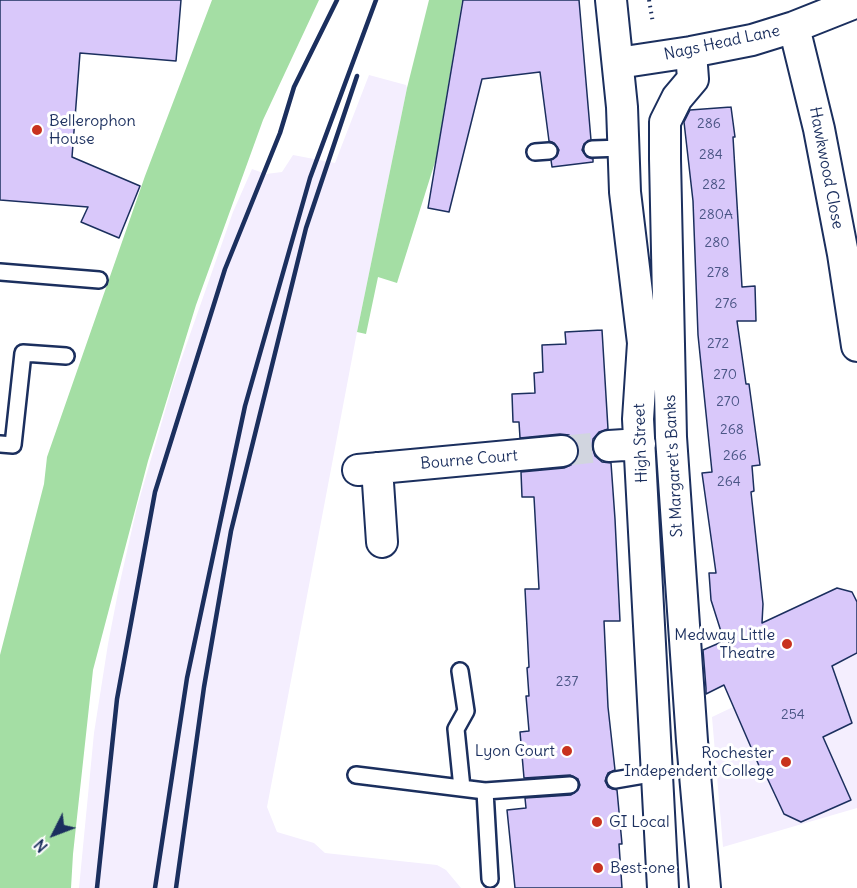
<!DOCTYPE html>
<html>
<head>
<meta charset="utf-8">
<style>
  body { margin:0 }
  #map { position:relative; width:857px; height:888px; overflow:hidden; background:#fff; font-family:Delius,sans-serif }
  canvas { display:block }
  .north { position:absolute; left:24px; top:804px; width:60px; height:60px; -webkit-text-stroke:4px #fff; paint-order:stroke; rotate:228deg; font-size:16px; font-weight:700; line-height:24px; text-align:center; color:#1b2f5e }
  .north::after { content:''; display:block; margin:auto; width:21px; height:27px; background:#1b2f5e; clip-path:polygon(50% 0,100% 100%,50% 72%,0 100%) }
</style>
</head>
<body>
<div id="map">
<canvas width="857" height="888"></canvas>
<div class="north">N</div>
</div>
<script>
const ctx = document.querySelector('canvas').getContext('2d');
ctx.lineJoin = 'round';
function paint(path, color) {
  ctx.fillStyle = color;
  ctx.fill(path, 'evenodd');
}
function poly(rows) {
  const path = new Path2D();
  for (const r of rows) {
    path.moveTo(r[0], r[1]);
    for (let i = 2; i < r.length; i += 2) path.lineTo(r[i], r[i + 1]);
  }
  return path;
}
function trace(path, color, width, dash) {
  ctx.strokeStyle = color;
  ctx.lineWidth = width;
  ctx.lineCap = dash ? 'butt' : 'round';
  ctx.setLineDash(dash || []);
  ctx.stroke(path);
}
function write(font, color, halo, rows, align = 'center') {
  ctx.font = font + ' Delius,sans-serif';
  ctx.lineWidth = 6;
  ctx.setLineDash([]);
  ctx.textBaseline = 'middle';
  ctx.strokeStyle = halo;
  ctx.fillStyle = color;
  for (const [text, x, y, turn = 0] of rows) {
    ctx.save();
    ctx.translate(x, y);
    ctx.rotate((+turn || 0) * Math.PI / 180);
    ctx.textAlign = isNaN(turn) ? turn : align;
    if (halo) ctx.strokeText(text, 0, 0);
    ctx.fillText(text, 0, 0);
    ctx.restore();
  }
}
const built = poly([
  [369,75,406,85,407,88,357,332,267,807,277,832,314,843,325,853,437,865,446,870,461,888,79,888,94,733,108,644,120,582,137,507,174,380,233,212,252,169,266,174,282,172,293,155,335,163],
  [857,653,857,808,723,847,712,717,830,661,833,666]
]);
const green = poly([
  [212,0,319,0,263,120,196,305,148,461,93,670,73,854,71,888,0,888,0,655,44,484,47,457,145,176],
  [429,0,465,0,462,1,436,159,397,283,378,277,366,334,357,332,407,88]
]);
const building = poly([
  [0,0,181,0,176,61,80,53,72,157,140,186,119,238,81,222,88,207,0,200,0,0],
  [463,0,579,0,591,140,584,144,582,150,587,157,593,159,593,162,552,167,551,160,557,156,559,150,554,143,549,141,540,72,482,79,449,212,428,208,463,0],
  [731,107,735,137,733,137,742,287,755,286,756,321,737,321,746,384,749,384,760,465,752,466,754,491,751,492,763,604,762,623,837,588,852,592,857,602,857,653,832,666,852,723,823,737,851,800,801,822,784,814,762,767,760,768,724,685,706,694,706,688,703,650,724,641,711,600,709,573,716,573,702,473,712,472,698,335,693,201,684,122,690,110,731,107],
  [602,330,608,429,599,432,593,439,592,447,595,456,602,462,611,463,615,519,620,621,604,621,608,707,615,770,608,773,605,781,608,787,617,790,622,844,619,844,622,888,515,888,507,810,526,808,525,798,571,795,578,790,580,785,578,779,570,775,524,778,520,732,529,731,526,696,529,696,527,668,529,667,525,589,539,589,534,497,522,497,521,472,564,468,571,465,577,459,579,450,576,442,569,435,560,434,520,438,519,422,513,422,512,394,535,393,534,373,543,372,542,345,566,344,565,332,602,330]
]);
const minorTunnel = poly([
  [562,451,609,446]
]);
const path = poly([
  [649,0,653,23]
]);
const service = poly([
  [592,149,623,148],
  [535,152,549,151],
  [0,272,99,280],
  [0,444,13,445,23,353,66,356],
  [460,671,466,711,456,729,462,788],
  [356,775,485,791,570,785],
  [615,780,656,773],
  [485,791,490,879]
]);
const minor = poly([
  [611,0,622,107,625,192,643,343,638,419,663,888],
  [794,27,819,129,843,254,857,346],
  [691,52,693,79,677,98,665,122,665,159,671,437,692,741,705,888],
  [618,63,691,52,752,40,794,27,857,2],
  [609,446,640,444],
  [377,468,382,542],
  [358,470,562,451]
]);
const rail = poly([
  [97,888,117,699,155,492,225,269,280,133,294,87,337,0],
  [155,888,187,678,245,406,310,178,376,0],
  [176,888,204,687,231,531,306,228,357,76]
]);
const markers = [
  [37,130,6,"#c8321e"],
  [787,644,6,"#c8321e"],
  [567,751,6,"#c8321e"],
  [786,762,6,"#c8321e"],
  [597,822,6,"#c8321e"],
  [598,868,6,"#c8321e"]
];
const numberNames = [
  ["286",709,124],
  ["284",711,155],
  ["282",714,185],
  ["280A",716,215],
  ["280",717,243],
  ["278",718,273],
  ["276",726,304],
  ["272",718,344],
  ["270",725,375],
  ["270",728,402],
  ["268",732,430],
  ["266",735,456],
  ["264",729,482],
  ["237",567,682],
  ["254",793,715]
];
const streetNames = [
  ["Nags Head Lane",722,43,-12],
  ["Hawkwood Close",826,168,79],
  ["High Street",641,443,-92],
  ["Bourne Court",469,460,-5],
  ["St Margaret's Banks",674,466,-93]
];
const poiNames = [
  ["Bellerophon",49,121],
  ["House",49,139],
  ["Medway Little",775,635,"right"],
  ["Theatre",775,653,"right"],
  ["Lyon Court",555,751,"right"],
  ["Rochester",774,753,"right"],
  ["Independent College",774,771,"right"],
  ["GI Local",609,822],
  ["Best-one",610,868]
];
paint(built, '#f4eefe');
paint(green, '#a4dea4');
paint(building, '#d9c8fa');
trace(building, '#1b2f5e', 1.5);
trace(minorTunnel, '#d1d5df', 30, [30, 15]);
trace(service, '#1b2f5e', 20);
trace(minor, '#1b2f5e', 34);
trace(path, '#1b2f5e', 4, [1.5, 4.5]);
trace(service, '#fff', 15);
trace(minor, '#fff', 30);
trace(rail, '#1b2f5e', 4.5);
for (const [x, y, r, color] of markers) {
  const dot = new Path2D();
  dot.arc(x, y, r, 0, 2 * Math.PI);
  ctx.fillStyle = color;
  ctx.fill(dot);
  trace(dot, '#fff', 2);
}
write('14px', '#4a5585', null, numberNames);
write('16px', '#1b2f5e', '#fff', streetNames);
write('16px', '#1b2f5e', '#fff', poiNames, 'left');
</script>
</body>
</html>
